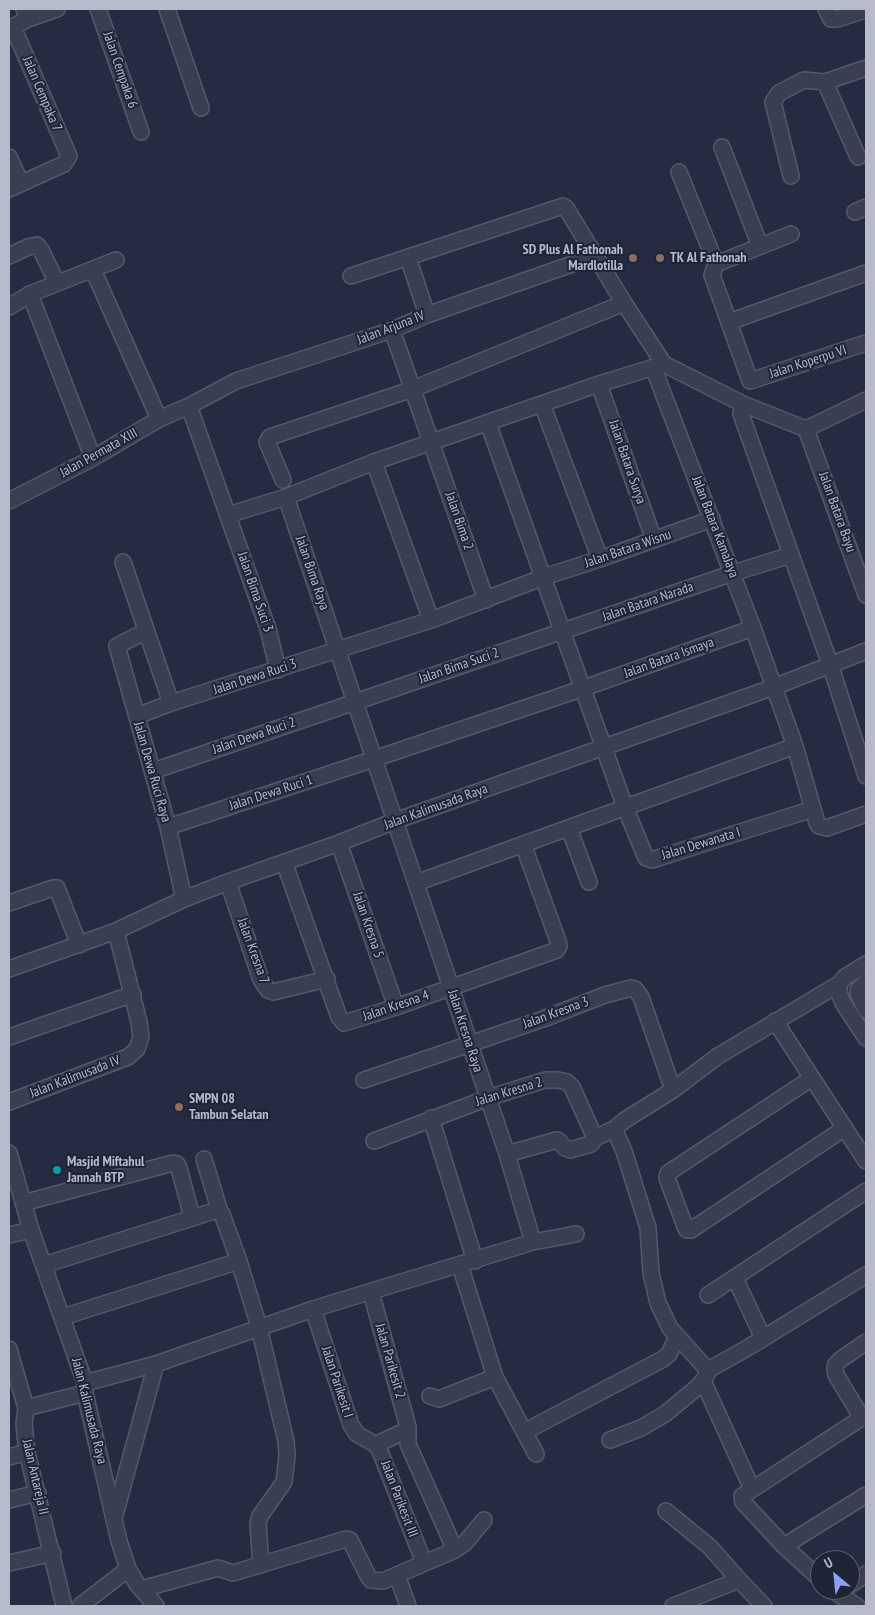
<!DOCTYPE html>
<html>
<head>
<meta charset="utf-8">
<style>
  body { margin:0 }
  #map { position:relative; width:875px; height:1615px; overflow:hidden; background:#252b41; font-family:"PT Sans Narrow",sans-serif }
  canvas { display:block }
  .frame { position:absolute; inset:0; border:10px solid #b6bacb; pointer-events:none }
  .north { position:absolute; left:810px; top:1550px; width:50px; height:50px; box-sizing:border-box; background:#1e2336; border:1px solid #5b5f72; border-radius:50%; rotate:332deg; font-size:14px; font-weight:700; line-height:20px; text-align:center; color:#b6bacb }
  .north::after { content:''; display:block; margin:auto; width:18px; height:22px; background:#8d9ffa; clip-path:polygon(50% 0,100% 100%,50% 72%,0 100%) }
</style>
</head>
<body>
<div id="map">
<canvas width="875" height="1615"></canvas>
<div class="frame"></div>
<div class="north">U</div>
</div>
<script>
const ctx = document.querySelector('canvas').getContext('2d');
ctx.lineJoin = 'round';
function poly(rows) {
  const path = new Path2D();
  for (const r of rows) {
    path.moveTo(r[0], r[1]);
    for (let i = 2; i < r.length; i += 2) path.lineTo(r[i], r[i + 1]);
  }
  return path;
}
function trace(path, color, width, dash) {
  ctx.strokeStyle = color;
  ctx.lineWidth = width;
  ctx.lineCap = dash ? 'butt' : 'round';
  ctx.setLineDash(dash || []);
  ctx.stroke(path);
}
function write(font, color, halo, rows, align = 'center') {
  ctx.font = font + ' "PT Sans Narrow",sans-serif';
  ctx.lineWidth = 4;
  ctx.setLineDash([]);
  ctx.textBaseline = 'middle';
  ctx.strokeStyle = halo;
  ctx.fillStyle = color;
  for (const [text, x, y, turn = 0] of rows) {
    ctx.save();
    ctx.translate(x, y);
    ctx.rotate((+turn || 0) * Math.PI / 180);
    ctx.textAlign = isNaN(turn) ? turn : align;
    if (halo) ctx.strokeText(text, 0, 0);
    ctx.fillText(text, 0, 0);
    ctx.restore();
  }
}
const minor = poly([
  [98,9,141,132],
  [167,9,201,108],
  [826,9,831,19,837,19,866,10],
  [28,19,57,9],
  [9,29,28,19,24,9],
  [825,82,858,157],
  [722,147,760,246],
  [9,157,21,183],
  [679,172,716,264,712,275,750,381,866,343],
  [791,176,773,102,779,93,804,80,825,82,866,68],
  [9,189,64,164,69,156,13,27],
  [855,212,866,207],
  [9,256,28,247,37,245,41,250,57,283],
  [408,257,427,315],
  [716,264,791,234],
  [92,270,98,281,159,419],
  [351,276,563,206,566,208,624,303,664,364,743,404,806,429,866,400],
  [30,294,93,458],
  [9,307,30,294,116,260],
  [729,322,866,273],
  [392,330,486,600],
  [653,367,753,628,795,746,817,823,819,826,827,828,866,814],
  [599,384,654,540],
  [542,404,600,559],
  [743,404,741,414,830,664,866,776],
  [189,406,268,629,278,670],
  [488,423,625,807,646,858,652,860,813,809],
  [806,429,866,595],
  [374,462,431,620],
  [283,480,267,442,270,437,413,389,624,303],
  [286,497,507,1154,533,1242],
  [9,501,93,458,159,419,189,406,236,381,392,330,427,315,595,256],
  [228,515,286,497,374,462,599,384,661,365],
  [123,562,171,703],
  [146,631,117,646,168,827,184,899],
  [137,716,171,703,431,620,544,577,600,559,712,519],
  [153,771,733,573,791,555],
  [168,827,374,759,584,688,753,628],
  [569,828,589,882],
  [339,843,396,1007],
  [284,862,339,1017,344,1023,396,1007,557,950,559,946,558,941,523,844],
  [228,882,261,980,268,990,273,992,327,979],
  [416,883,795,746],
  [9,903,53,888,57,888,79,945],
  [866,964,845,977,839,984,839,993,843,1003,866,1038],
  [9,969,116,931,184,899,228,882,339,843,395,821,774,687,866,651],
  [866,982,858,990,858,994,866,1010],
  [775,1021,866,1161],
  [9,1037,133,994],
  [812,1078,668,1173,667,1178,686,1229,687,1230,691,1230,845,1128],
  [364,1080,543,1019,605,995,631,988,635,989,641,997,673,1090],
  [9,1102,128,1057,137,1049,141,1037,139,1022,116,931],
  [431,1118,475,1261],
  [374,1141,488,1098,545,1080,558,1080,567,1082,572,1087,595,1138,614,1129],
  [9,1153,31,1230,85,1383,85,1393,119,1541,128,1569,137,1584,156,1606],
  [507,1154,557,1140,559,1141,565,1148,570,1150,591,1144,595,1138],
  [204,1159,220,1212],
  [23,1203,173,1163,177,1164,179,1168,192,1217],
  [9,1235,31,1230],
  [44,1265,214,1211,220,1212,222,1214,239,1261,259,1327,286,1441,287,1456,284,1482,260,1516,258,1524,261,1565],
  [460,1265,495,1377,536,1454],
  [735,1278,763,1338],
  [371,1292,408,1427,408,1444,455,1550],
  [708,1295,866,1191],
  [313,1309,351,1425,357,1434,376,1445,379,1449,421,1555],
  [63,1317,239,1261],
  [9,1349,26,1408,24,1424,27,1452,64,1606],
  [710,1369,704,1366,670,1328,658,1303,651,1273,648,1228,624,1151,614,1129,625,1120,673,1090,718,1056,839,984],
  [703,1381,752,1489],
  [85,1383,156,1364,313,1309,533,1242,576,1234],
  [430,1396,439,1399,495,1377],
  [26,1408,85,1393],
  [862,1418,836,1375,835,1369,836,1364,840,1360,866,1342],
  [524,1432,663,1359,669,1354,677,1336],
  [610,1440,641,1428,665,1414,694,1390,703,1381,710,1369,749,1347,866,1275],
  [375,1445,407,1430],
  [9,1457,27,1452],
  [9,1500,38,1493],
  [666,1511,710,1547,739,1580],
  [115,1515,156,1364],
  [784,1546,866,1495],
  [9,1563,53,1553],
  [397,1575,408,1606],
  [820,1579,784,1546,743,1502,742,1496,866,1415],
  [850,1585,866,1574],
  [142,1589,218,1568,233,1573,346,1539,350,1540,368,1576,371,1580,383,1581,455,1550,465,1543,484,1520],
  [832,1590,857,1606],
  [80,1606,128,1569],
  [673,1606,739,1580,764,1606]
]);
const markers = [
  [633,258,5,"#8d6e63"],
  [660,258,5,"#8d6e63"],
  [179,1107,5,"#8d6e63"],
  [57,1170,5,"#0f9aa8"]
];
const streetNames = [
  ["Jalan Cempaka 6",120,70,71],
  ["Jalan Cempaka 7",42,94,67],
  ["Jalan Arjuna IV",391,328,-21],
  ["Jalan Koperpu VI",808,362,-18],
  ["Jalan Permata XIII",99,453,-29],
  ["Jalan Batara Surya",627,462,71],
  ["Jalan Batara Bayu",837,512,70],
  ["Jalan Bima 2",459,521,71],
  ["Jalan Batara KamaJaya",715,527,69],
  ["Jalan Batara Wisnu",628,549,-19],
  ["Jalan Bima Raya",312,573,71],
  ["Jalan Bima Suci 3",255,592,71],
  ["Jalan Batara Narada",648,602,-19],
  ["Jalan Batara Ismaya",669,658,-20],
  ["Jalan Bima Suci 2",459,666,-19],
  ["Jalan Dewa Ruci 3",255,677,-18],
  ["Jalan Dewa Ruci 2",254,736,-19],
  ["Jalan Dewa Ruci Raya",152,772,74],
  ["Jalan Dewa Ruci 1",271,793,-18],
  ["Jalan Kalimusada Raya",436,807,-20],
  ["Jalan Dewanata I",701,844,-17],
  ["Jalan Kresna 5",368,925,71],
  ["Jalan Kresna 7",253,951,70],
  ["Jalan Kresna 4",396,1006,-19],
  ["Jalan Kresna 3",556,1013,-20],
  ["Jalan Kresna Raya",465,1031,72],
  ["Jalan Kalimusada IV",75,1077,-21],
  ["Jalan Kresna 2",509,1092,-17],
  ["Jalan Parikesit 2",390,1361,74],
  ["Jalan Parikesit I",337,1382,72],
  ["Jalan Kalimusada Raya",89,1411,76],
  ["Jalan Antareja II",35,1477,77],
  ["Jalan Parikesit III",399,1499,69]
];
const poiNames = [
  ["SD Plus Al Fathonah",623,250,"right"],
  ["Mardlotilla",623,266,"right"],
  ["TK Al Fathonah",670,258],
  ["SMPN 08",189,1099],
  ["Tambun Selatan",189,1115],
  ["Masjid Miftahul",67,1162],
  ["Jannah BTP",67,1178]
];
trace(minor, '#54596b', 18);
trace(minor, '#3a3e51', 15);
for (const [x, y, r, color] of markers) {
  const dot = new Path2D();
  dot.arc(x, y, r, 0, 2 * Math.PI);
  ctx.fillStyle = color;
  ctx.fill(dot);
  trace(dot, '#1e2336', 2);
}
write('14px', '#b6bacb', '#1e2336', streetNames);
write('bold 14px', '#b6bacb', '#1e2336', poiNames, 'left');
</script>
</body>
</html>
